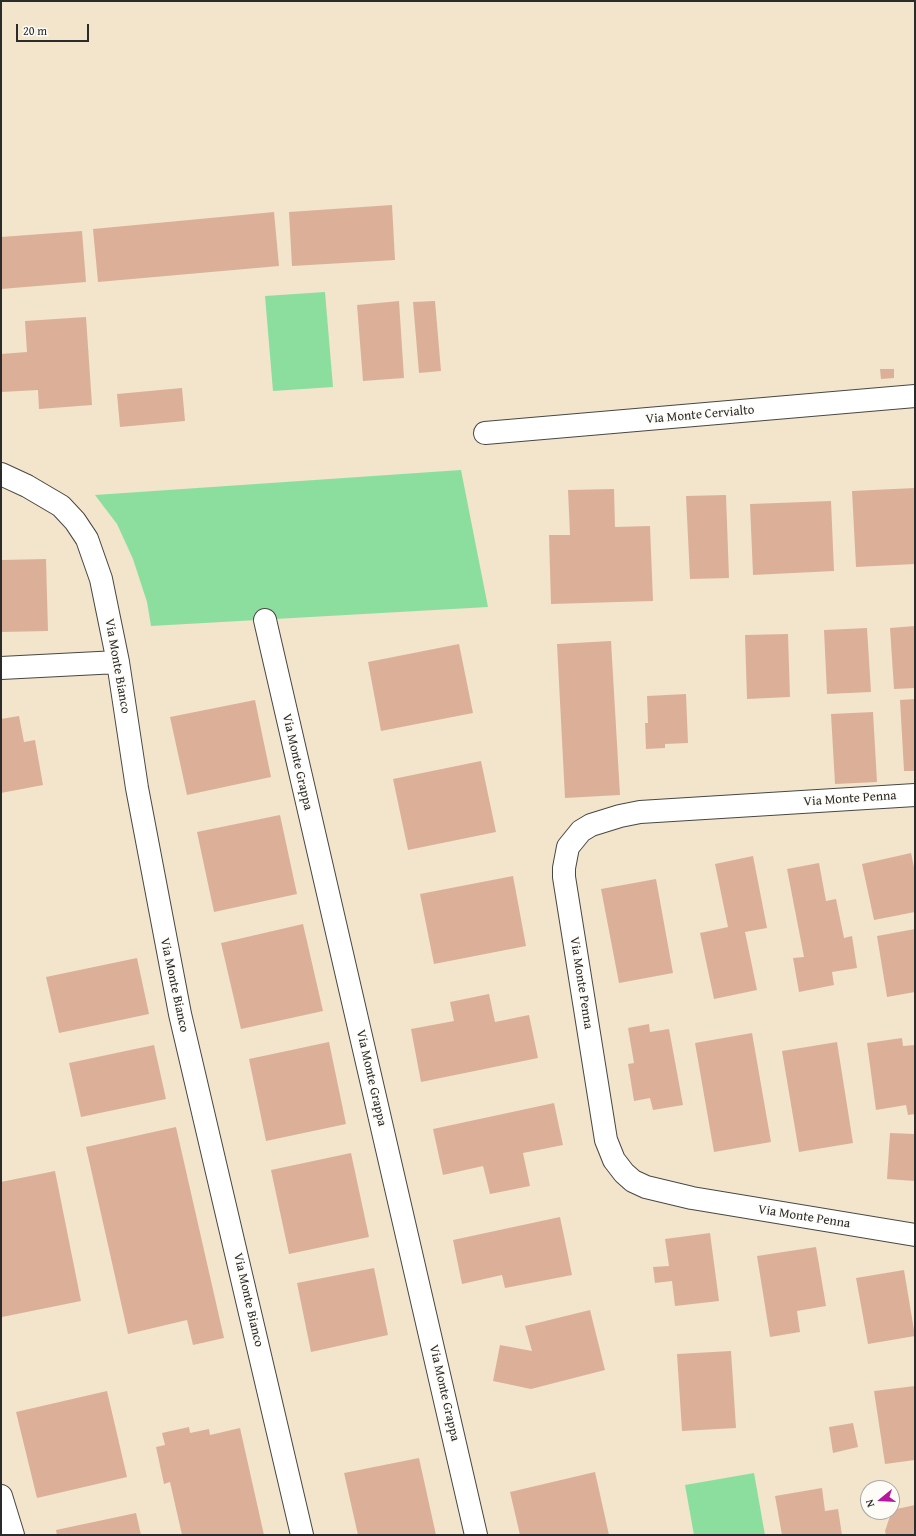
<!DOCTYPE html>
<html>
<head>
<meta charset="utf-8">
<style>
  body { margin:0 }
  #map { position:relative; width:916px; height:1536px; overflow:hidden; background:#f2e5cb; font-family:"Gentium Book Plus",serif }
  canvas { display:block }
  .frame { position:absolute; inset:0; border:2px solid #2b2b2b; pointer-events:none }
  .north { position:absolute; left:860px; top:1480px; width:40px; height:40px; box-sizing:border-box; background:#fdfcf7; border:1px solid #a9a8a5; border-radius:50%; rotate:252deg; font-size:11px; font-weight:700; line-height:16px; text-align:center; color:#2b2b2b }
  .north::after { content:''; display:block; margin:auto; width:14px; height:18px; background:#b5179e; clip-path:polygon(50% 0,100% 100%,50% 72%,0 100%) }
  .scale { position:absolute; left:16px; top:24px; width:73px; height:18px; box-sizing:border-box; border:2px solid #2b2b2b; border-top:0; padding-left:5px; font-size:12px; line-height:14px; white-space:nowrap; color:#2b2b2b; -webkit-text-stroke:3px #fdfcf7; paint-order:stroke }
</style>
</head>
<body>
<div id="map">
<canvas width="916" height="1536"></canvas>
<div class="frame"></div>
<div class="north">N</div>
<div class="scale">20 m</div>
</div>
<script>
const ctx = document.querySelector('canvas').getContext('2d');
ctx.lineJoin = 'round';
function paint(path, color) {
  ctx.fillStyle = color;
  ctx.fill(path, 'evenodd');
}
function poly(rows) {
  const path = new Path2D();
  for (const r of rows) {
    path.moveTo(r[0], r[1]);
    for (let i = 2; i < r.length; i += 2) path.lineTo(r[i], r[i + 1]);
  }
  return path;
}
function trace(path, color, width, dash) {
  ctx.strokeStyle = color;
  ctx.lineWidth = width;
  ctx.lineCap = dash ? 'butt' : 'round';
  ctx.setLineDash(dash || []);
  ctx.stroke(path);
}
function write(font, color, halo, rows, align = 'center') {
  ctx.font = font + ' "Gentium Book Plus",serif';
  ctx.lineWidth = 3.5;
  ctx.setLineDash([]);
  ctx.textBaseline = 'middle';
  ctx.strokeStyle = halo;
  ctx.fillStyle = color;
  for (const [text, x, y, turn = 0] of rows) {
    ctx.save();
    ctx.translate(x, y);
    ctx.rotate((+turn || 0) * Math.PI / 180);
    ctx.textAlign = isNaN(turn) ? turn : align;
    if (halo) ctx.strokeText(text, 0, 0);
    ctx.fillText(text, 0, 0);
    ctx.restore();
  }
}
const green = poly([
  [325,292,333,387,273,391,265,296],
  [461,470,488,607,151,626,147,602,133,559,117,524,95,495],
  [754,1473,765,1535,694,1535,685,1485]
]);
const building = poly([
  [392,205,395,260,292,266,289,212],
  [274,212,279,266,98,282,93,229],
  [82,231,86,282,1,289,1,237],
  [399,301,404,378,363,381,357,305],
  [435,301,441,371,419,373,413,302],
  [86,317,92,405,39,409,38,390,1,392,1,354,27,352,25,321],
  [880,369,894,369,894,378,881,379],
  [182,388,185,421,120,427,117,394],
  [915,488,915,564,856,567,852,491],
  [614,489,615,527,650,526,653,601,551,604,549,535,570,535,568,490],
  [726,495,729,578,690,579,686,496],
  [831,501,834,571,753,575,750,504],
  [46,559,48,631,1,632,1,560],
  [915,626,915,688,894,689,890,628],
  [867,628,871,692,827,694,824,630],
  [788,634,790,697,747,699,745,635],
  [611,641,620,795,565,798,557,644],
  [459,644,473,713,381,731,368,662],
  [686,694,688,743,665,744,665,748,646,749,645,723,648,723,647,696],
  [915,699,915,771,904,771,900,700],
  [255,700,271,777,187,795,170,717],
  [873,712,877,782,835,784,831,714],
  [19,716,24,742,35,740,43,785,1,793,1,719],
  [481,761,496,832,408,850,393,779],
  [280,815,297,894,214,912,197,832],
  [911,853,915,872,915,912,874,920,862,864],
  [753,856,767,928,745,932,757,990,714,999,700,933,728,927,715,864],
  [819,863,826,901,836,899,844,938,852,936,857,968,832,972,834,985,799,992,793,958,804,957,787,869],
  [513,876,526,946,434,964,420,894],
  [656,879,673,973,619,983,601,889],
  [303,924,323,1011,241,1029,221,943],
  [915,929,915,992,887,997,877,936],
  [137,958,149,1014,59,1033,46,977],
  [489,994,495,1022,529,1015,538,1058,421,1082,411,1029,454,1021,450,1002],
  [649,1024,650,1032,669,1029,683,1105,653,1110,650,1098,634,1101,628,1064,634,1063,628,1028],
  [752,1033,771,1142,714,1152,695,1043],
  [902,1038,903,1046,915,1045,915,1114,908,1115,906,1105,876,1110,867,1043],
  [329,1042,346,1124,266,1141,249,1059],
  [837,1042,853,1143,799,1152,782,1051],
  [154,1045,166,1099,81,1117,69,1063],
  [554,1103,563,1145,523,1153,530,1186,490,1194,483,1166,443,1175,433,1129],
  [176,1127,224,1338,193,1345,187,1320,128,1334,86,1147],
  [890,1133,915,1134,915,1181,887,1179],
  [351,1153,369,1237,289,1254,271,1170],
  [55,1171,81,1301,2,1317,1,1309,1,1182],
  [560,1217,572,1275,505,1288,502,1275,462,1284,453,1240],
  [710,1233,719,1301,675,1306,672,1281,655,1283,653,1267,669,1266,665,1239],
  [816,1247,826,1306,797,1311,800,1332,770,1337,757,1256],
  [374,1268,388,1335,311,1352,297,1283],
  [904,1270,915,1336,868,1344,856,1278],
  [590,1310,605,1370,531,1389,493,1381,500,1345,532,1351,525,1326],
  [731,1351,736,1428,682,1431,677,1354],
  [915,1386,915,1460,885,1464,874,1391],
  [107,1391,127,1477,37,1498,16,1412],
  [853,1423,858,1447,833,1453,829,1427],
  [189,1427,190,1433,209,1429,210,1435,240,1428,264,1535,182,1535,170,1482,164,1484,156,1447,165,1445,162,1433],
  [419,1458,436,1535,358,1535,344,1473],
  [595,1472,609,1535,520,1535,510,1492],
  [822,1488,825,1511,838,1509,842,1535,782,1535,775,1496],
  [915,1505,915,1535,886,1535,885,1531,892,1510],
  [136,1513,141,1535,57,1535,56,1530]
]);
const minor = poly([
  [485,433,915,396],
  [1,474,27,486,61,506,75,521,87,539,101,579,118,662,137,788,180,1014,302,1535],
  [265,620,476,1535],
  [1,668,118,662],
  [915,795,640,812,620,816,591,825,581,831,568,847,564,868,564,877,606,1140,614,1160,624,1173,633,1181,646,1187,692,1198,915,1235],
  [1,1496,13,1535]
]);
const streetNames = [
  ["Via Monte Cervialto",700,415,-5],
  ["Via Monte Bianco",117,666,80],
  ["Via Monte Grappa",297,762,77],
  ["Via Monte Penna",850,799,-4],
  ["Via Monte Penna",581,983,81],
  ["Via Monte Bianco",174,985,78],
  ["Via Monte Grappa",371,1078,77],
  ["Via Monte Penna",804,1217,9],
  ["Via Monte Bianco",248,1300,77],
  ["Via Monte Grappa",444,1393,77]
];
paint(green, '#8cde9e');
paint(building, '#dcb098');
trace(minor, '#494743', 24);
trace(minor, '#fff', 22);
write('13px', '#2b2b2b', '#fdfcf7', streetNames);
</script>
</body>
</html>
